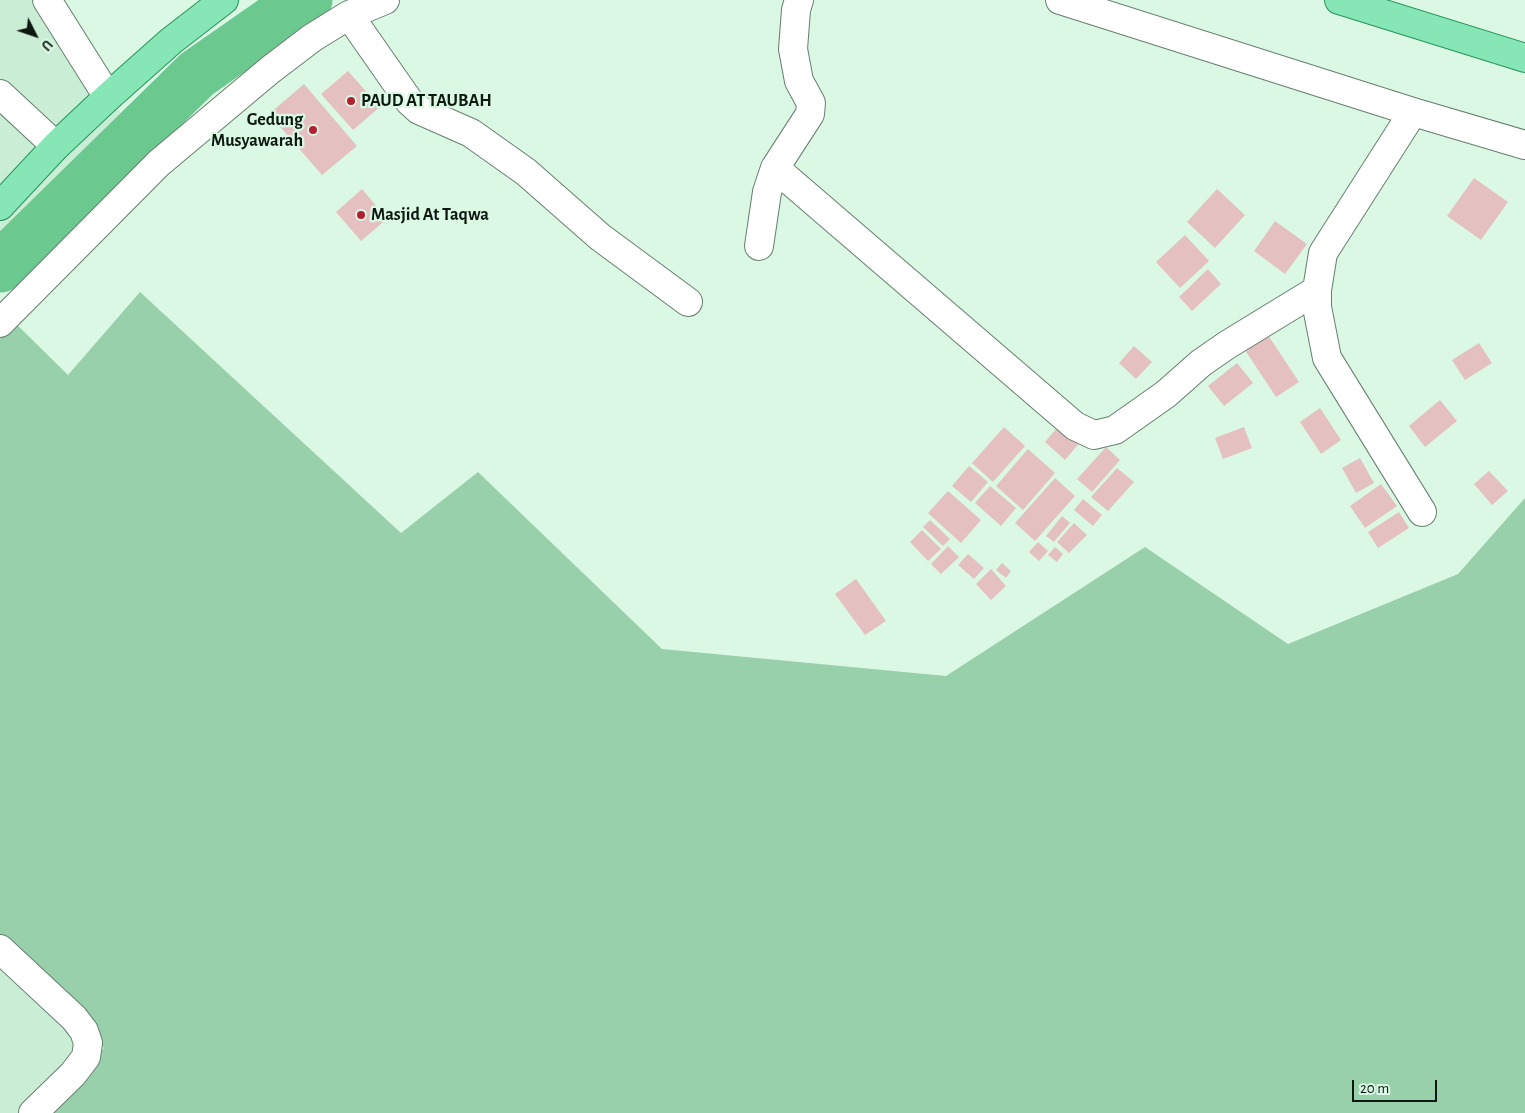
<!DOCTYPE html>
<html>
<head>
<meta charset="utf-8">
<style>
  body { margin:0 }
  #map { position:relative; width:1525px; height:1113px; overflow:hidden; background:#dbf8e4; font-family:"Alegreya Sans",sans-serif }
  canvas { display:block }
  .north { position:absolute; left:10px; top:10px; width:50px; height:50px; -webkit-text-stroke:4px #dbf8e4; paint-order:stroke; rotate:131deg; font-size:14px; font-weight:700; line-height:20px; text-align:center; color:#0d1811 }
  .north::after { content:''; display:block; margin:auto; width:18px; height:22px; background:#0d1811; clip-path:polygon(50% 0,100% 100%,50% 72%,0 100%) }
  .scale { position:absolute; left:1352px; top:1080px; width:85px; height:22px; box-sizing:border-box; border:2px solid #0d1811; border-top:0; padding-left:6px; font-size:15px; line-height:18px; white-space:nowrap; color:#0d1811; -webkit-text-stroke:4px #dbf8e4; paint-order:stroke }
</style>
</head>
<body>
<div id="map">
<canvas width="1525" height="1113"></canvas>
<div class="north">U</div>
<div class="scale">20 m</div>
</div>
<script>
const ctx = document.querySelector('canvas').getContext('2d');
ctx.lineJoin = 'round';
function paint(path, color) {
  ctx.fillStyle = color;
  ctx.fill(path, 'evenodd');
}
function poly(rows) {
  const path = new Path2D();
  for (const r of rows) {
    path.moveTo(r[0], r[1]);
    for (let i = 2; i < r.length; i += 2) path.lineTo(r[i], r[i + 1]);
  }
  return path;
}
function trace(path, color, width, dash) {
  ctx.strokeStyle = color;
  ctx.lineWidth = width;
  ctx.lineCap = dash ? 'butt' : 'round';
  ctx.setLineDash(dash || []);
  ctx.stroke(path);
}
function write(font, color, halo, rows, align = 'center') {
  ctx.font = font + ' "Alegreya Sans",sans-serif';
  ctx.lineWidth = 4.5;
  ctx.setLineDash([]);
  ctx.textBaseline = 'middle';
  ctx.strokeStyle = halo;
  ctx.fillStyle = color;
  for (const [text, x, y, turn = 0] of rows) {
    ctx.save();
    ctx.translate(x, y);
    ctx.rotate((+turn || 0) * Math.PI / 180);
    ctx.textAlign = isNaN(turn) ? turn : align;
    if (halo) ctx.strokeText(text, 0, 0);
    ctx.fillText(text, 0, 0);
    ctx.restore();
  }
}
const built = poly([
  [0,0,53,0,135,137,0,257],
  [0,940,104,1048,41,1113,0,1113]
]);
const green = poly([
  [140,292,401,533,478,472,662,649,946,676,1145,547,1288,644,1458,574,1525,498,1525,1113,41,1113,104,1048,0,940,0,308,68,375]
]);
const river = poly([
  [0,267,197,74,293,7,307,0]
]);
const building = poly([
  [348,71,380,107,353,130,321,94],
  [304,84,357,146,322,175,269,114],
  [1474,178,1508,202,1481,240,1447,216],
  [362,189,387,219,361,241,336,212],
  [1217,189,1245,215,1215,248,1187,222],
  [1275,221,1307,244,1285,274,1254,251],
  [1185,235,1209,261,1180,288,1156,262],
  [1208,269,1221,284,1192,311,1179,297],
  [1268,335,1299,382,1276,397,1245,350],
  [1479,343,1492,363,1465,380,1452,360],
  [1134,346,1152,362,1136,379,1119,363],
  [1237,363,1253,383,1224,406,1208,386],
  [1440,400,1457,421,1425,447,1409,426],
  [1320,408,1341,440,1321,454,1300,422],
  [1061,423,1081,441,1065,460,1045,442],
  [1004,427,1025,446,993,482,972,463],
  [1244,427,1252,448,1223,459,1215,438],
  [1106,447,1120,460,1092,492,1077,479],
  [1028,449,1055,473,1023,510,996,486],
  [1360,458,1374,483,1356,493,1342,468],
  [969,466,988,482,971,502,952,486],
  [1117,468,1134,482,1108,511,1091,497],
  [1489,471,1508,491,1492,505,1474,484],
  [1055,478,1075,496,1035,541,1015,523],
  [1381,484,1397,506,1365,528,1350,506],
  [990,486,1016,508,1001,526,975,503],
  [948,491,981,520,961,543,928,513],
  [1083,499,1102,515,1093,526,1074,510],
  [1399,512,1409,528,1378,548,1368,532],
  [1062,516,1070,523,1054,542,1046,536],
  [930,520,950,539,943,546,923,527],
  [1074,523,1087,535,1069,553,1057,542],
  [922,530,941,549,928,561,910,542],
  [1038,542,1048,551,1039,561,1029,552],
  [948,546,959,557,941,574,931,564],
  [1055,547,1063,554,1057,562,1048,555],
  [968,554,984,568,974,579,958,565],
  [1002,563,1011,571,1006,578,996,570],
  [991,569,1006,586,991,600,976,584],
  [856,579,886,621,865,635,835,594]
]);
const minor = poly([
  [47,0,108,97],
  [1060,0,1413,112,1525,145],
  [349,15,409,101,419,110,471,133,526,172,600,237,688,302],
  [0,94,56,146],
  [1413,112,1323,253,1317,290,1317,307,1327,358,1422,512],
  [775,168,1075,426,1094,435,1115,430,1166,394,1201,363,1227,345,1317,290],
  [759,246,767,192,775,168,810,114,811,103,799,81,793,49,796,10,799,0],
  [0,323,159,163,270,70,312,38,349,15,385,0],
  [0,949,74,1018,84,1031,88,1043,86,1057,73,1074,33,1113]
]);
const major = poly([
  [1339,0,1525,58],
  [0,206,56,146,108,97,171,41,224,0]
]);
const markers = [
  [351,101,5,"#b21f32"],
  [313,130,5,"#b21f32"],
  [361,215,5,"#b21f32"]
];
const poiNames = [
  ["PAUD AT TAUBAH",361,101],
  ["Gedung",303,120,"right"],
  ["Musyawarah",303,141,"right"],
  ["Masjid At Taqwa",371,215]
];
paint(built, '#caeed5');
paint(green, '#99d0ac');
trace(river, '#6bc88f', 51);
paint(building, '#e4c1c0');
trace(minor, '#667f6e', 30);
trace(major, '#28935c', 30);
trace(minor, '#fff', 28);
trace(major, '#87e6b5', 28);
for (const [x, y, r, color] of markers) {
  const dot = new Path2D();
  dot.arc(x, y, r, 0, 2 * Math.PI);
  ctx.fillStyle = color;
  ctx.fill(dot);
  trace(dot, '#dbf8e4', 2);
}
write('bold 18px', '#0d1811', '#dbf8e4', poiNames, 'left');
</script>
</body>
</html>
